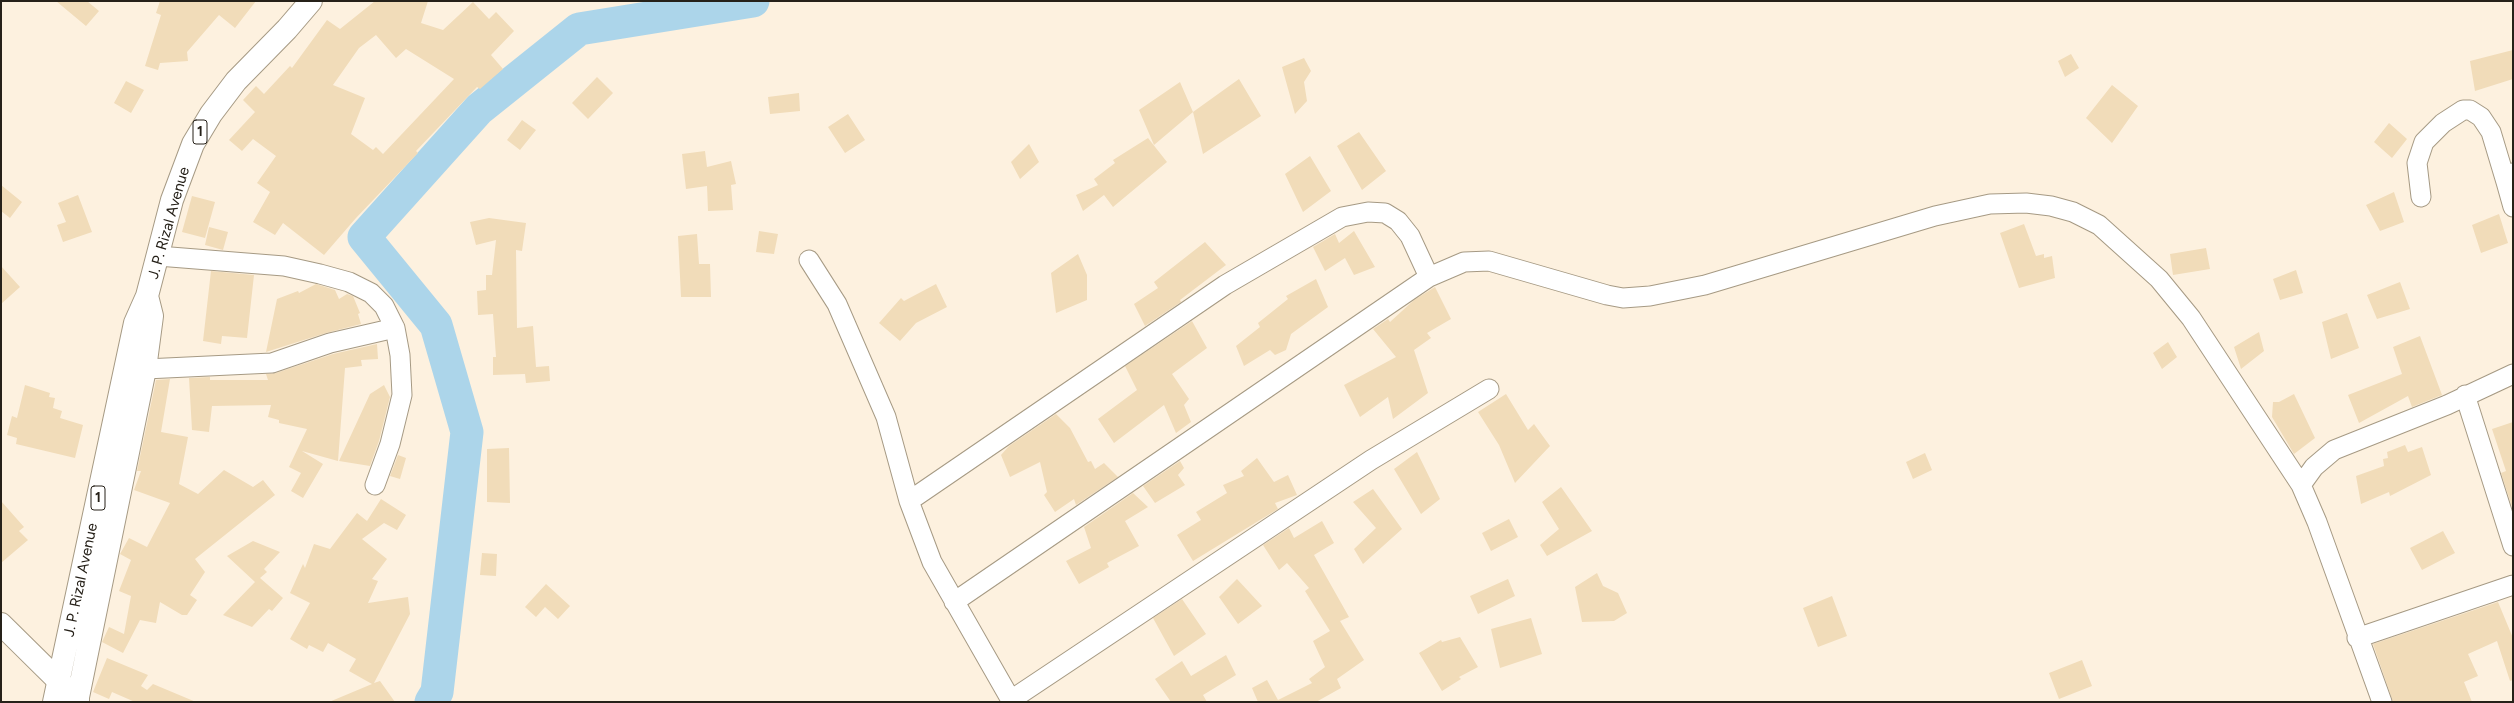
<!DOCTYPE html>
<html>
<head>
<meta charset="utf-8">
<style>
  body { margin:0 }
  #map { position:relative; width:2514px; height:703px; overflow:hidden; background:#fdf1df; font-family:Figtree,sans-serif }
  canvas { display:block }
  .frame { position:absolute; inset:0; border:2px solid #262119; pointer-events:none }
</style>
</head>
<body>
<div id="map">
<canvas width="2514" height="703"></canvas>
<div class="frame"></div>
</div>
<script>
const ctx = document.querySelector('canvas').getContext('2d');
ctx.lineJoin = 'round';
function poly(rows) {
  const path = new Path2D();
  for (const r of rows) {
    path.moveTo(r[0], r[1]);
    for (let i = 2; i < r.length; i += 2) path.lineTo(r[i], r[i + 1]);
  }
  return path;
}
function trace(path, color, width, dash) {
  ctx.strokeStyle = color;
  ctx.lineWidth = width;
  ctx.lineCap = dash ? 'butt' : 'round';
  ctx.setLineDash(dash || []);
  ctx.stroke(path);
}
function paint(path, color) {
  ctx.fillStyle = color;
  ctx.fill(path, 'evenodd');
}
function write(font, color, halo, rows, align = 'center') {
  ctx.font = font + ' Figtree,sans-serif';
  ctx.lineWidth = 3.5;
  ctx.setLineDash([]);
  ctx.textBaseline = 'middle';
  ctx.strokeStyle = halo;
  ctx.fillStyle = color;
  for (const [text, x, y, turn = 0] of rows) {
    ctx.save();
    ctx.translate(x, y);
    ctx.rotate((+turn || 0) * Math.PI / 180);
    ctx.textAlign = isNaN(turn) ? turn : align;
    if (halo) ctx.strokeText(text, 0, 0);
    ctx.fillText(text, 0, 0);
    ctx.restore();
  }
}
const river = poly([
  [431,702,437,692,467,432,436,325,364,237,479,109,579,29,753,1]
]);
const building = poly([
  [56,1,87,1,99,11,86,26],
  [160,1,256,1,235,28,219,15,187,52,188,61,160,63,158,70,145,66,161,15,156,13],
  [375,1,428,1,421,23,443,30,473,2,489,19,496,12,514,31,491,55,503,69,480,89,477,87,416,151,418,153,356,218,324,255,283,223,275,235,253,222,270,192,257,183,276,156,253,139,242,151,229,140,255,112,243,100,256,86,264,94,290,66,292,68,327,20,340,29],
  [376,35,396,58,406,49,454,79,383,154,376,147,373,150,351,134,365,98,333,85,359,48],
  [2513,50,2513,79,2475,91,2470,61],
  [2071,54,2079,68,2065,77,2058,61],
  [1304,58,1311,71,1304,82,1307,101,1295,114,1282,67],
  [597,77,613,93,588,119,572,103],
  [1239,79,1261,116,1203,154,1193,112],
  [126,81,144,90,131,113,114,103],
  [1180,82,1193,112,1154,145,1139,110],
  [2112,85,2138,106,2112,143,2086,118],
  [799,93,800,111,770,114,768,97],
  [848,114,865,140,845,153,828,127],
  [522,120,536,130,520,150,507,140],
  [2389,123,2407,139,2392,158,2374,142],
  [1359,132,1386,171,1362,190,1337,146],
  [1148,138,1167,162,1113,207,1104,195,1083,211,1076,195,1098,185,1094,179,1115,163,1113,160],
  [1029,144,1039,162,1020,179,1011,162],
  [705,151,707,167,731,161,736,184,731,185,733,210,708,211,707,186,686,189,682,154],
  [1310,156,1331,191,1303,212,1285,174],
  [1,185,22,202,10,218,1,211],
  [2394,192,2404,222,2380,231,2366,205],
  [78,195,92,232,63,242,57,225,66,222,58,203],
  [192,196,215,202,205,238,182,232],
  [2499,214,2508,243,2481,253,2472,225],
  [489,218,526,223,522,251,516,250,517,328,533,326,536,367,549,366,550,381,526,383,525,374,493,375,493,357,496,357,493,314,478,315,477,291,486,290,486,275,492,275,496,240,476,245,470,222],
  [2024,224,2036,256,2044,254,2044,258,2052,256,2055,278,2019,288,2000,233],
  [209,227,228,232,223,250,205,245],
  [759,231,778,234,774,254,756,252],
  [1354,231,1375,267,1354,275,1345,258,1325,271,1313,247,1335,234,1339,243],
  [697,234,699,264,710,264,711,297,681,297,678,236],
  [1205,242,1226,265,1180,300,1181,302,1145,326,1134,304,1158,288,1154,282],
  [2206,248,2210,269,2173,275,2170,254],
  [1078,254,1087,275,1087,300,1056,313,1051,273],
  [1,266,20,287,1,304],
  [2296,270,2303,293,2280,300,2273,279],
  [211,271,254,275,247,338,222,336,221,344,203,341],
  [1316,279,1328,307,1291,334,1286,350,1275,355,1270,350,1244,366,1236,346,1260,327,1258,323,1288,299,1286,296],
  [2400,282,2410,309,2377,319,2367,295],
  [316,284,335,290,339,299,347,294,353,296,360,313,358,314,361,324,326,333,266,352,277,299,298,291,299,293],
  [936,284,947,307,916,323,900,341,879,323,901,298,904,301],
  [1435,287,1451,319,1427,333,1431,338,1414,350,1428,393,1393,419,1388,397,1360,417,1344,385,1396,357,1373,329,1388,319,1390,322,1414,300],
  [2347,313,2359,348,2331,359,2322,322],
  [1192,321,1207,348,1172,374,1189,399,1184,405,1191,422,1176,433,1164,405,1114,443,1098,419,1137,390,1125,366],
  [2259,332,2264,351,2241,369,2234,347],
  [2420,336,2442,395,2412,407,2408,396,2359,423,2348,395,2402,374,2393,347],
  [2168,342,2177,357,2162,369,2153,353],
  [377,344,378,359,361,360,362,366,345,368,338,461,302,451,323,464,303,498,291,491,301,473,289,467,307,429,279,423,279,420,268,417,271,405,212,406,209,432,192,430,189,378,210,377,210,380,268,380,266,374,276,373,333,354],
  [170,379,161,432,188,437,179,484,198,494,224,470,253,487,263,480,275,495,195,559,205,572,190,595,197,600,187,615,182,615,160,602,156,623,140,620,123,653,102,642,109,627,124,634,131,596,119,591,131,560,120,554,129,538,147,547,170,503,134,490,141,471,137,471,156,380],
  [25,385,50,393,49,397,55,398,53,408,62,411,60,418,83,425,75,458,16,444,17,438,7,435,12,416,17,418],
  [384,385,390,397,379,441,370,466,339,461,370,394],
  [1506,394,1528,430,1534,424,1550,446,1515,483,1499,445,1478,412],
  [2294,394,2315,438,2294,454,2272,417,2273,402,2279,402],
  [1056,414,1070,428,1088,462,1091,461,1095,469,1104,463,1118,477,1076,505,1074,499,1055,512,1044,495,1047,492,1040,462,1010,477,1001,455,1009,446],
  [2513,422,2513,510,2501,473,2506,471,2492,429],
  [2405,445,2408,452,2422,447,2431,475,2390,496,2389,492,2361,504,2356,476,2384,466,2383,459,2388,458,2387,452],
  [509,448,510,503,487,502,487,449],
  [1417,452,1440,499,1421,514,1394,469],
  [1925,453,1932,470,1913,479,1906,462],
  [398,455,406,458,400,479,390,476],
  [1257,458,1274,482,1288,475,1297,495,1275,503,1278,509,1193,561,1177,535,1201,520,1196,512,1227,493,1223,485,1244,476,1241,471],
  [1180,461,1184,468,1178,475,1185,485,1155,503,1143,486],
  [1561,487,1592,531,1547,556,1540,545,1559,529,1542,502],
  [1373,489,1402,529,1363,564,1354,549,1376,528,1353,502],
  [1133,493,1148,507,1125,521,1139,546,1107,563,1109,567,1079,584,1066,561,1091,548,1084,527],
  [381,499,406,515,397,530,384,523,362,539,387,559,372,579,378,581,368,603,408,597,410,614,374,683,380,681,395,702,329,702,372,684,349,671,356,659,328,643,323,652,309,645,307,649,290,639,310,603,290,593,303,564,305,568,314,544,330,549,357,513,367,521],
  [1,501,24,527,19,531,28,540,1,563],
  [1509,519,1518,537,1491,551,1482,533],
  [1322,521,1334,543,1314,555,1349,617,1340,621,1364,660,1337,679,1341,688,1316,702,1258,702,1252,688,1267,680,1278,700,1312,683,1309,679,1325,667,1313,641,1330,631,1305,591,1309,588,1287,563,1279,570,1263,545,1289,528,1294,538],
  [2443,531,2455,553,2422,570,2410,548],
  [253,541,280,552,264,569,267,572,260,578,283,598,272,611,269,609,252,627,223,615,255,582,227,556],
  [482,553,497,554,496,576,480,575],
  [1597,573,1603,586,1618,593,1627,613,1614,621,1582,622,1575,587],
  [1237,579,1262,606,1238,624,1219,597],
  [1508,579,1515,596,1478,614,1470,596],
  [546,584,570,606,558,619,545,607,536,617,525,607],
  [1832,596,1847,636,1818,647,1803,608],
  [1182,599,1206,634,1174,656,1153,618],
  [2498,602,2513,638,2513,680,2510,681,2497,641,2468,654,2478,676,2464,682,2472,702,2393,702,2373,644],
  [1531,618,1542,654,1500,668,1491,629],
  [1460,637,1478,667,1459,677,1461,679,1442,691,1419,653,1441,640,1442,642],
  [1226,655,1236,675,1203,695,1207,702,1171,702,1155,679,1182,661,1191,676],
  [107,658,148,675,141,686,147,690,153,684,196,702,135,702,112,692,109,699,93,692],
  [2082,660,2092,686,2059,699,2049,673]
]);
const street = poly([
  [2513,173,2506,182,2513,207],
  [2421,197,2417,163,2424,142,2443,123,2463,110,2470,110,2481,117,2491,132,2506,182],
  [158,256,284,266,320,274,349,282,371,293,384,306,395,328,400,355,402,395,390,444,375,485],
  [809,260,837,304,886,417,909,501,932,562,1012,702],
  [145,369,272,363,330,343,395,328],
  [2465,395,2513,546],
  [2301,485,2314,467,2334,450,2447,405,2513,374],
  [909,501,1225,285,1342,217,1368,212,1385,213,1398,221,1410,236,1429,277],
  [954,602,1429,277,1464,262,1489,261,1607,295,1623,298,1650,296,1705,285,1935,216,1990,204,2026,203,2051,206,2073,212,2099,225,2159,279,2191,318,2301,485,2317,522,2382,702],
  [2357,638,2513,585],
  [1011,700,1371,460,1489,389]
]);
const secondary = poly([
  [1,624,78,700]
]);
const primary = poly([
  [54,702,135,323,147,296,172,200,193,144,211,114,236,81,287,29,311,1],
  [77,702,145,369,152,316,147,296]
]);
const shields = [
  [200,132,14],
  [98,498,14]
];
const shieldNames = [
  ["1",200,132],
  ["1",98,498]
];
const streetNames = [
  ["J. P. Rizal Avenue",169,223,-74],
  ["J. P. Rizal Avenue",81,580,-78]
];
trace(river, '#acd5ea', 33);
paint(building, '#f1dcb9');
trace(street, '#a69a84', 21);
trace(secondary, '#a69a84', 24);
trace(primary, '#a69a84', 24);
trace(street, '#fff', 19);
trace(secondary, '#fff', 22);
trace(primary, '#fff', 22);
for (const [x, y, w] of shields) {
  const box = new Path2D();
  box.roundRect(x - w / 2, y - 12, w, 24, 3);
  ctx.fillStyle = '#fff';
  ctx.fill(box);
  trace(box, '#262119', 1);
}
write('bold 14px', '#262119', null, shieldNames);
write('15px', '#262119', '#fff', streetNames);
</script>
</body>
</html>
